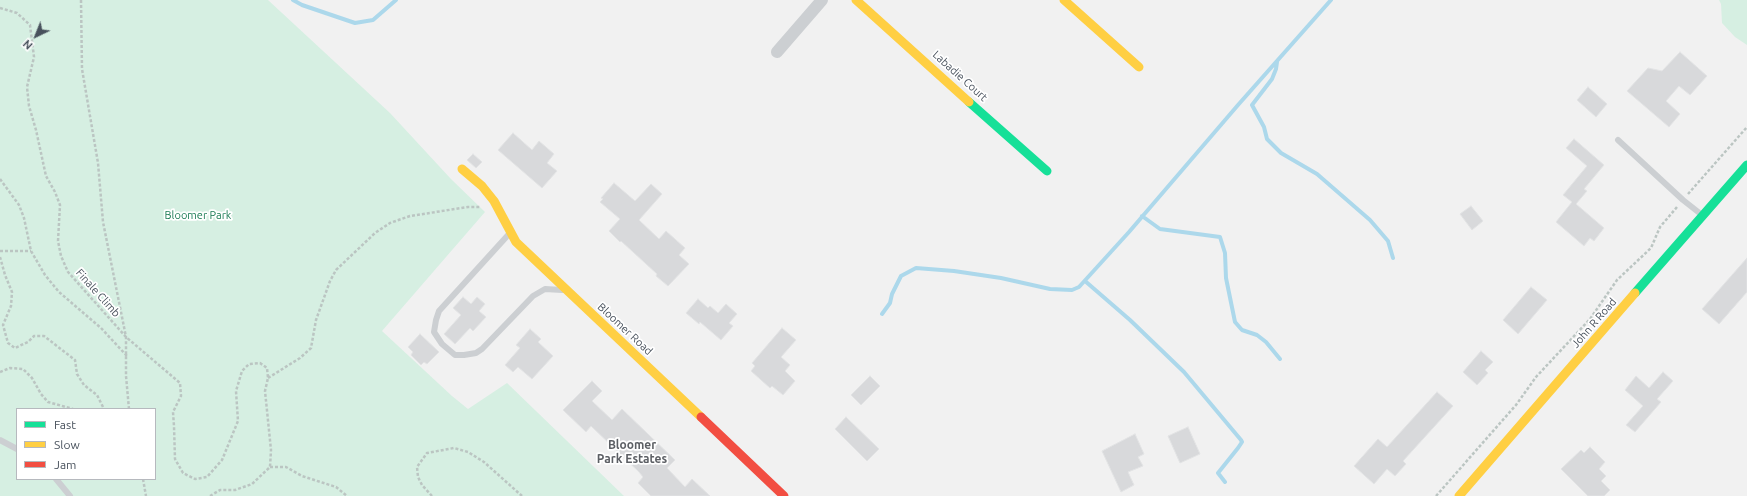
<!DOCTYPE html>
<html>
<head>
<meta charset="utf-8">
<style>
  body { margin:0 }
  #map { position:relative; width:1747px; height:496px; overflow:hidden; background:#f1f1f1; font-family:Ubuntu,sans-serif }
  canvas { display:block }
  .legend { position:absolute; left:16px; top:408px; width:140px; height:72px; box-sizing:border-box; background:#fff; border:1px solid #b6b9be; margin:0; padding:5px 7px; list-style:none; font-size:12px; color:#48515c }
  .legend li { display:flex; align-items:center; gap:8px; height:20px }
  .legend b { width:20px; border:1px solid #b6b9be }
  .north { position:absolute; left:16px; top:16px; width:40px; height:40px; -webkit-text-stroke:3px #fff; paint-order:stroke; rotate:223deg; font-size:11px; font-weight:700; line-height:16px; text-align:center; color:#48515c }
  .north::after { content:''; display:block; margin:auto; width:14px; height:18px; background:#48515c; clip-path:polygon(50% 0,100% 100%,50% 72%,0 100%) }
</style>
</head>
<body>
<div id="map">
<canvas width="1747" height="496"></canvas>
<ul class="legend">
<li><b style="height:5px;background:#16e098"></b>Fast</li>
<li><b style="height:5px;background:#ffcf43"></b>Slow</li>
<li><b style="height:5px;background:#f24e42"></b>Jam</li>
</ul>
<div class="north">N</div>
</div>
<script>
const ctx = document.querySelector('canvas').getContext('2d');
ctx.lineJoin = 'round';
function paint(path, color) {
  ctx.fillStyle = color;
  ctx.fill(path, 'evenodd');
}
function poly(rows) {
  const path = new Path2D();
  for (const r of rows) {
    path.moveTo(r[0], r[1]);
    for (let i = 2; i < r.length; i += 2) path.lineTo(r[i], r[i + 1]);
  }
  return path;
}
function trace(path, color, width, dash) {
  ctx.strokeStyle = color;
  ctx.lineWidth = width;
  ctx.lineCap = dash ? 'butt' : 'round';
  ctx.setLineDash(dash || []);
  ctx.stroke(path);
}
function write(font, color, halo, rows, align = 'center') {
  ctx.font = font + ' Ubuntu,sans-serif';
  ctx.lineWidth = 3.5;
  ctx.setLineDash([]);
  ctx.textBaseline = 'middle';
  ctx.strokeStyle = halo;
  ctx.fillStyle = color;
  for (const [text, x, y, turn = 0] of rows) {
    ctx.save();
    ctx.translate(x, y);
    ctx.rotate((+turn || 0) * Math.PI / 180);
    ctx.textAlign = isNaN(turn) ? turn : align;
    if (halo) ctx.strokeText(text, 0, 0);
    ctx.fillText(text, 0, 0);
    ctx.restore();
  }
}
const green = poly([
  [0,0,268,0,390,113,451,179,485,212,382,331,452,396,468,409,507,383,624,496,0,496],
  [17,409,155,409,155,479,17,479],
  [1719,0,1747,0,1747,45,1735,37,1722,23,1721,4]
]);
const stream = poly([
  [293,0,302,5,355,23,373,20,396,0],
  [1277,62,1276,69,1272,79,1252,105,1264,127,1267,139,1281,153,1317,174,1370,220,1388,241,1393,258],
  [1142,216,1160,229,1220,237,1225,253,1226,278,1235,322,1242,330,1257,335,1266,342,1280,359],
  [1085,281,1130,320,1184,372,1241,440,1242,442,1238,448,1218,473,1225,482],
  [882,314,890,303,892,294,901,276,916,268,954,271,1001,278,1050,289,1072,290,1079,287,1129,232,1238,105,1331,0]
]);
const building = poly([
  [1680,52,1707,76,1690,95,1679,86,1666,101,1680,114,1669,127,1627,91,1648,68,1662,71,1680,52],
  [1588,87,1607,104,1596,117,1577,100,1588,87],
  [513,133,532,150,539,141,554,154,547,163,557,171,542,188,498,150,513,133],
  [1574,139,1604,165,1584,189,1587,191,1576,204,1604,228,1594,241,1590,238,1584,246,1556,222,1572,202,1563,195,1587,166,1566,148,1574,139],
  [473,154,482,162,476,168,467,160,473,154],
  [614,183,635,201,651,184,662,194,639,220,659,239,666,231,685,248,679,255,689,264,668,286,656,276,657,274,621,241,620,242,609,231,620,219,600,202,603,199,601,198,614,183],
  [1471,206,1483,221,1472,230,1460,214,1471,206],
  [1747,258,1747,292,1719,324,1702,309,1747,258],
  [1531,287,1547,300,1518,334,1503,320,1531,287],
  [463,297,471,304,477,297,485,304,479,311,486,317,473,331,470,328,455,344,444,334,461,315,453,308,463,297],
  [698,299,708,308,710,306,718,313,726,304,737,314,729,323,733,326,721,340,700,322,699,324,686,313,698,299],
  [782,328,796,340,781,357,790,365,785,371,795,381,783,395,772,386,770,388,751,371,755,366,752,363,782,328],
  [530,329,541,339,538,342,553,356,532,379,518,367,513,372,505,365,520,348,516,345,530,329],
  [420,334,439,352,427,364,424,362,421,365,411,355,413,352,408,347,420,334],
  [1481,351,1493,362,1485,370,1488,373,1477,385,1463,372,1481,351],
  [1663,372,1673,381,1657,399,1661,402,1635,432,1626,425,1643,406,1625,390,1636,376,1649,388,1663,372],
  [870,376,880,386,861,405,851,395,870,376],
  [592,381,602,391,592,401,612,420,622,409,675,460,667,468,685,487,692,479,710,496,651,496,638,483,643,477,639,472,591,426,586,432,563,410,592,381],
  [1437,392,1453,406,1403,461,1406,464,1395,476,1387,469,1374,484,1354,466,1378,439,1387,447,1437,392],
  [846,417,879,449,867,461,835,429,846,417],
  [1188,427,1200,454,1180,463,1168,436,1188,427],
  [1135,434,1144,454,1138,457,1143,466,1128,472,1134,485,1121,492,1102,451,1135,434],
  [1590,447,1605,462,1599,469,1606,476,1601,481,1610,490,1604,496,1588,496,1561,469,1581,450,1584,453,1590,447]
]);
const path = poly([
  [81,0,82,69,98,163,103,222,126,337,126,376,129,409],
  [0,8,17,13,30,25,34,57,27,87,29,106,36,130,46,176,55,192,60,205,58,241,61,256,68,272,126,337,180,383,181,396,173,412,174,426,175,459,183,473,195,479,207,477,222,460,238,421,236,391,242,371,249,364,260,363,267,368,268,378,265,391,271,450,270,467,252,484,235,490,220,490,210,496],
  [0,179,19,205,24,218,31,251,45,275,59,292,101,328,127,356],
  [1688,194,1747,127],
  [0,251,31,251],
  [0,257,5,275,12,292,11,306,3,325,8,343,15,348,28,342,34,336,44,336,75,360,77,374,84,385,97,395,104,409],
  [0,372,10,368,23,369,32,378,41,394,48,402,73,409],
  [268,378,300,358,311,348,316,320,330,281,336,270,375,233,390,223,410,216,468,207,480,207],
  [270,467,286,467,302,476,336,487,347,496],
  [143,479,146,496],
  [432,496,422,485,418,477,417,467,427,453,454,448,468,452,484,462,522,496],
  [1436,496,1516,405,1536,377,1590,319,1617,280,1651,248,1660,227,1677,207]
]);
const lane = poly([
  [1618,140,1683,200,1702,215],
  [509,234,439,311,436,320,434,332,442,344,455,355,464,355,476,353,482,349,533,296,545,289,562,290],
  [0,440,17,449],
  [56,479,70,496]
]);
const street = poly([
  [777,52,822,0]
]);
const fast = poly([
  [969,102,1047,171],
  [1635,293,1747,165]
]);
const slow = poly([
  [856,0,969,102],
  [1064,0,1139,67],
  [462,169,482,186,494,201,516,242,701,417],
  [1459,496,1635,293]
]);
const jam = poly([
  [701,417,784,496]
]);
const streetNames = [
  ["Labadie Court",960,76,42],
  ["Finale Climb",98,293,48],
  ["John R Road",1594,323,-49],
  ["Bloomer Road",625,329,43]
];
const parkNames = [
  ["Bloomer Park",198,215]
];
const neighbourhoodNames = [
  ["Bloomer",632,445],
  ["Park Estates",632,459]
];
paint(green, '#d6efe2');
trace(stream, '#acd8eb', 4);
paint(building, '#d8d9db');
trace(building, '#e2e3e4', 1);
trace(path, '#bbc5c2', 2.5, [3, 2]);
trace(lane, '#cccfd2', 6);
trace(street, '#cccfd2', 12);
trace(fast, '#16e098', 9);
trace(slow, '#ffcf43', 9);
trace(jam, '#f24e42', 9);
write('11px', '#48515c', '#fff', streetNames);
write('11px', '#1b7b54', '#fff', parkNames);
write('bold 12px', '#5c5f64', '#fff', neighbourhoodNames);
</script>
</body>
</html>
